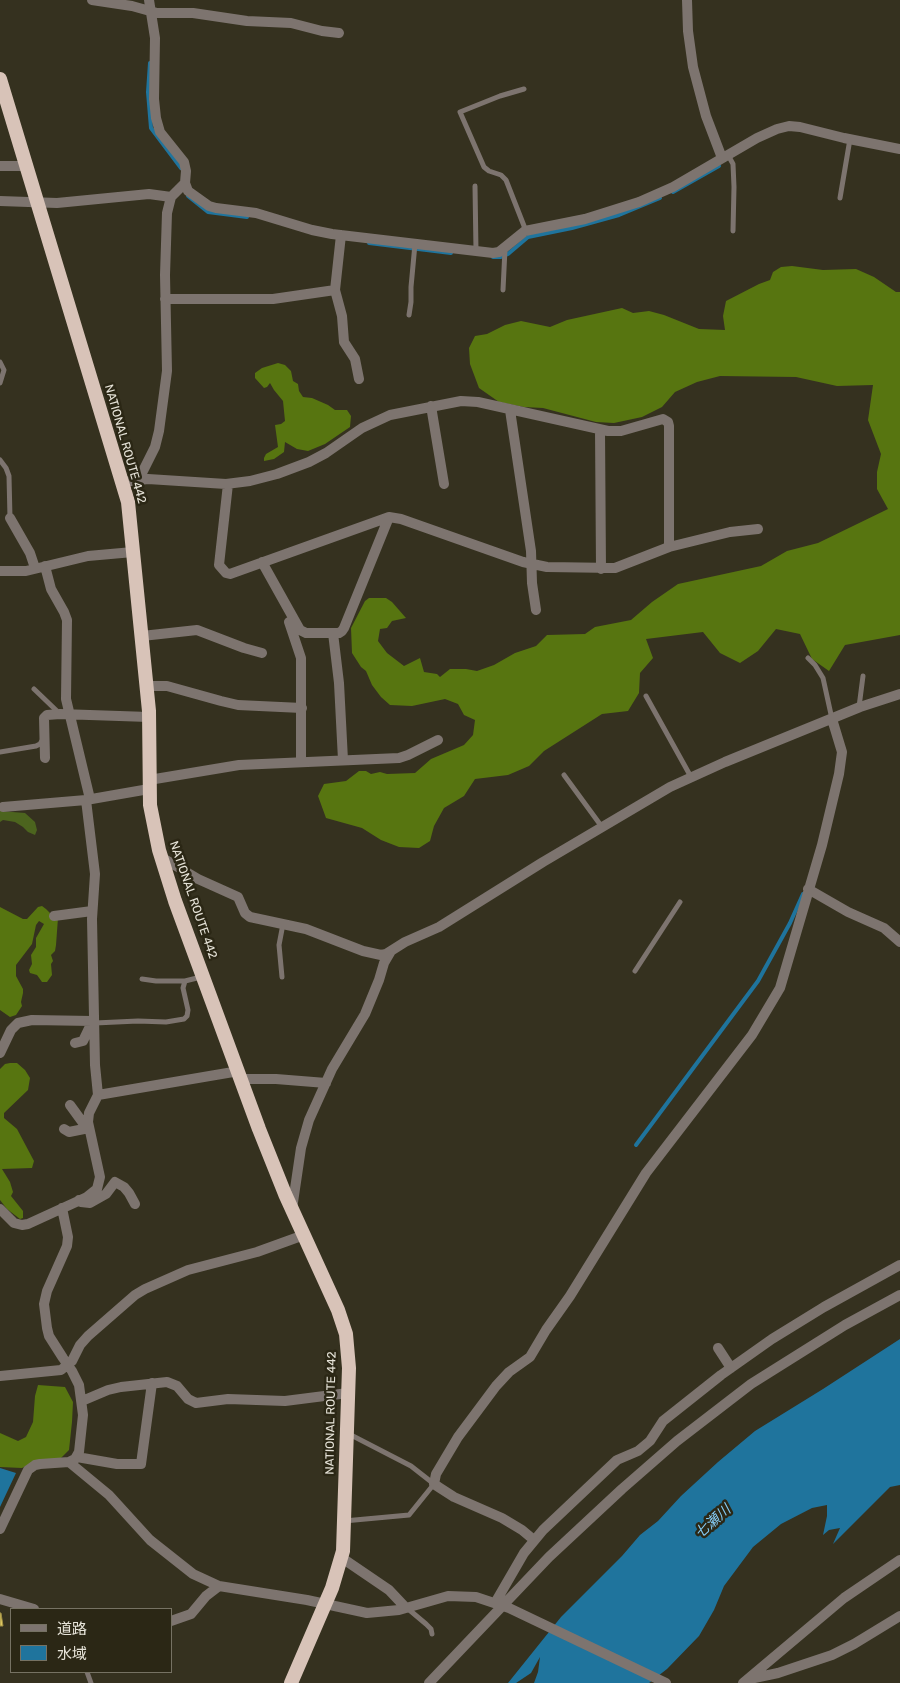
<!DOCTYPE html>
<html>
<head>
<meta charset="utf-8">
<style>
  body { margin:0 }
  #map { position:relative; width:900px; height:1683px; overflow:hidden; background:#35311f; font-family:Rubik,"Noto Sans JP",sans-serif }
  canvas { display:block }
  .legend { position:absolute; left:10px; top:1608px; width:162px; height:65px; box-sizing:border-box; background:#2b2715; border:1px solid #767263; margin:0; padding:6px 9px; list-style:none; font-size:15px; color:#e6e3d8 }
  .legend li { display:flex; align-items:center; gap:10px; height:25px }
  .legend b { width:25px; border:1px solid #767263 }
</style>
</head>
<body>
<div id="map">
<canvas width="900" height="1683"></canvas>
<ul class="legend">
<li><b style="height:6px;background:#7d746f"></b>道路</li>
<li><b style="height:14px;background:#1f749d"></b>水域</li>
</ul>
</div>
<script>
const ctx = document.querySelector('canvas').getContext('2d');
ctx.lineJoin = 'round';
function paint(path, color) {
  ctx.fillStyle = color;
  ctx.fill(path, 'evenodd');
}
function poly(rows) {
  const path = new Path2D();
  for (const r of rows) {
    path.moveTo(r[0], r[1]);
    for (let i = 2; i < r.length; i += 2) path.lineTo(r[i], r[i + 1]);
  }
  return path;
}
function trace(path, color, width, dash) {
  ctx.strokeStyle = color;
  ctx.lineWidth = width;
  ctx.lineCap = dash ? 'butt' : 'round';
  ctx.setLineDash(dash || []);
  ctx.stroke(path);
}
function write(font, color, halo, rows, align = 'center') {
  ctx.font = font + ' Rubik,"Noto Sans JP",sans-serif';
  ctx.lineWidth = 5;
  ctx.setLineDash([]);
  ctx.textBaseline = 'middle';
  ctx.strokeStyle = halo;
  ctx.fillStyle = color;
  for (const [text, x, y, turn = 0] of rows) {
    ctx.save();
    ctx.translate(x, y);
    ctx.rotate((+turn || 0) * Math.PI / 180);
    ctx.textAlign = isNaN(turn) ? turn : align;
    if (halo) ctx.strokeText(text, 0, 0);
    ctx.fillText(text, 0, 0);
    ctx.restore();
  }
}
const green = poly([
  [0,811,25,813,35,822,37,830,35,835,28,832,23,827,15,822,3,820,0,822]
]);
const forest = poly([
  [792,266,823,270,856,269,874,277,896,292,900,292,900,635,845,645,829,671,812,659,800,634,776,629,758,651,740,663,720,653,703,632,646,639,653,658,640,673,639,693,628,711,602,714,544,751,529,766,508,775,475,779,464,796,444,808,434,826,430,841,419,848,399,847,381,840,362,828,326,818,318,796,324,784,346,781,359,771,366,771,371,774,380,772,387,774,415,773,431,759,464,745,473,735,475,720,464,715,458,704,445,699,412,706,390,705,381,697,372,685,366,671,361,667,352,653,351,628,365,601,369,598,386,598,392,602,406,618,392,621,387,628,380,629,378,641,387,653,404,666,420,658,424,672,437,674,440,677,450,669,466,669,477,671,494,665,515,653,536,646,547,635,585,634,595,627,631,620,652,602,678,584,761,566,787,551,818,543,888,509,877,489,877,472,881,454,868,420,873,385,837,386,796,377,720,376,697,382,675,392,662,407,642,417,614,423,596,422,543,408,524,407,499,402,479,388,470,364,469,348,475,336,487,334,505,325,521,321,550,327,567,320,622,308,633,313,649,311,664,315,699,329,725,330,723,316,726,301,759,284,770,280,773,272,781,267],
  [278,363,285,365,291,371,293,381,298,384,299,391,303,397,312,398,328,405,335,410,347,410,351,416,350,427,325,444,308,451,297,449,285,442,284,452,274,459,264,461,264,458,266,454,278,447,275,425,281,424,285,421,283,401,274,390,270,383,267,387,264,388,255,378,255,373,262,368],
  [42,906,46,909,50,913,54,914,58,918,56,945,55,951,51,955,53,961,51,964,52,975,47,982,42,982,37,975,30,973,29,970,32,964,31,955,36,947,36,938,44,924,39,921,36,925,32,944,16,965,16,976,23,989,23,993,21,1002,22,1006,16,1015,10,1017,0,1010,0,907,23,919,27,919,38,907],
  [10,1063,17,1063,25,1070,30,1078,28,1090,4,1113,4,1118,17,1129,34,1161,32,1168,2,1169,10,1182,13,1192,11,1196,23,1211,23,1218,20,1219,7,1209,0,1200,0,1069,5,1064],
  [38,1385,65,1387,73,1402,72,1422,69,1450,61,1458,28,1465,22,1468,0,1467,0,1433,18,1441,26,1437,33,1422,35,1396]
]);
const water = poly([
  [900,1339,900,1485,890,1487,833,1544,840,1528,829,1530,823,1535,827,1516,827,1505,812,1508,781,1524,753,1547,724,1586,714,1610,699,1636,667,1669,649,1683,534,1683,538,1672,540,1657,531,1673,516,1683,508,1683,561,1617,622,1556,640,1535,658,1521,681,1496,718,1462,755,1431,823,1389],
  [0,1468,16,1473,0,1507]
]);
const stream = poly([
  [150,63,148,92,151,128,181,168],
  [673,192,719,166],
  [188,196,208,212,247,217],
  [369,243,451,253],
  [493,257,501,257,508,254,528,237,572,228,619,215,660,198],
  [636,1145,758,981,790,923,803,894]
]);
const building = poly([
  [0,1613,1,1613,3,1626,0,1626,0,1613]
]);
const service = poly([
  [524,89,500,96,460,112,484,167,489,171,501,175,506,180,526,231],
  [728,155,733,164,734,187,733,231],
  [475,186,476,251],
  [840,198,850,139],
  [503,290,505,249],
  [409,315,411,302,411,287,415,244],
  [0,362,4,370,0,383],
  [0,460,6,468,9,476,10,518],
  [808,658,815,665,823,678,832,719],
  [34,689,59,713],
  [646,696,691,777],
  [859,707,863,676],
  [0,752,36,746,40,744,43,739],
  [564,775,602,827],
  [635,971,680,902],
  [282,977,279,945,283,924],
  [142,979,156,981,185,981,201,977],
  [95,1023,138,1021,166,1022,184,1019,187,1016,188,1010,183,988,185,981],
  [344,1521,409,1515,434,1484,411,1466,349,1434],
  [407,1608,426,1624,431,1629,432,1634],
  [87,1672,91,1683]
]);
const minor = poly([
  [92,0,132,6,157,13,193,13,247,21,291,23,322,31,339,33],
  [149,0,155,38,154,99,156,118,160,132,184,162,186,171,185,183,188,191,209,206,216,208,256,213,312,230,332,234,493,253,499,252,525,231,585,219,639,202,673,187,757,138,777,129,789,126,800,127,844,138,900,149],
  [687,0,688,31,693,67,706,116,722,158],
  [0,166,26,166],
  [0,201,57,203,149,194,171,197],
  [341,235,335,290,342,316,344,342,355,359,359,379],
  [165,299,273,299,335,290],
  [431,406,444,484],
  [510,410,531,551,532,583,536,610],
  [600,430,601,569],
  [139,479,155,447,159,431,167,371,165,275,167,213,171,197,185,183],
  [122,482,148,479,226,484,250,481,277,474,309,462,326,453,362,428,390,415,461,401,478,402,608,431,621,431,663,419,668,422,669,426,669,547,615,568,547,567,523,562,401,519,389,517,230,574,226,573,219,565,228,484],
  [10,518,30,553,35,568],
  [669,547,730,532,758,529],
  [262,562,300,630,306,633,339,633,342,631,344,628,389,517],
  [45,566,51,589,64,612,67,620,66,699,90,799],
  [0,571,26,571,88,556,133,552],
  [289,622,301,658,301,761],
  [333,633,339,683,343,760],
  [142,636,197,630,244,648,262,653],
  [147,686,167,686,221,701,238,705,302,708],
  [45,758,44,718,47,715,60,714,149,717],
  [149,780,239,765,399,758,408,755,438,740],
  [86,800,95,874,92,919,95,1065,98,1095],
  [3,807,86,800,149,789],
  [161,857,198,879,238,897,245,913,250,917,306,929,363,951,381,955,386,954,405,942,439,927,543,862,670,787,725,762,860,707,900,694],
  [808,889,848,912,884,928,900,942],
  [54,916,92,911],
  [75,1043,83,1041,94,1018],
  [0,1053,11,1030,18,1023,32,1020,92,1021],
  [242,1079,276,1079,326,1083],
  [70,1105,86,1127],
  [64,1129,69,1132,89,1128],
  [79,1200,81,1202,90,1203,106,1194,115,1182,124,1187,129,1193,135,1204],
  [0,1209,14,1223,22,1225,28,1224,87,1197,97,1189,100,1177,88,1122,89,1113,98,1095,239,1071],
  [292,1209,301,1148,309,1120,332,1069,365,1014,379,980,384,963,391,951],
  [718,1348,731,1368],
  [0,1376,61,1370,72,1361,80,1345,88,1336,135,1295,145,1289,188,1270,257,1252,304,1235],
  [82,1401,108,1390,121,1387,167,1382,177,1386,188,1399,196,1403,228,1399,285,1401,348,1393],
  [77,1457,117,1464,141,1464,152,1383],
  [69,1462,109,1495,150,1540,193,1574,219,1586,307,1600,367,1613,399,1610,448,1596,476,1597,509,1608,666,1683],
  [0,1529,28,1470,35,1465,40,1464,69,1462,75,1459,79,1452,83,1415,79,1385,72,1371,63,1358,49,1336,47,1328,44,1304,47,1291,67,1246,68,1237,62,1208],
  [534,1540,522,1530,502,1518,454,1497,440,1488,434,1484,436,1474,458,1437,496,1386,509,1372,530,1357,546,1330,570,1296,646,1173,752,1035,780,988,822,845,839,774,842,752,832,719],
  [342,1558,389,1590,406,1608],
  [0,1599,34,1609],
  [495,1603,524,1553,543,1530,617,1460,638,1451,650,1441,663,1421,721,1375,772,1339,824,1307,900,1265],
  [171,1621,191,1614,206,1596,219,1586],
  [750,1679,778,1673,832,1655,854,1644,900,1616],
  [429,1683,549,1557,622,1489,677,1441,751,1384,845,1325,900,1295],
  [743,1683,844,1598,900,1560]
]);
const trunk = poly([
  [0,79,128,502,149,711,150,805,159,850,175,901,259,1129,285,1194,338,1310,346,1334,349,1368,343,1551,332,1588,291,1683]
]);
const streetNames = [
  ["NATIONAL ROUTE 442",125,444,74],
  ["NATIONAL ROUTE 442",193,900,71],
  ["NATIONAL ROUTE 442",331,1413,-89]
];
const waterNames = [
  ["七瀬川",713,1522,-42]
];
paint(green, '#4c641e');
paint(forest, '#577510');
paint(water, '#1f749d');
trace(stream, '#1f749d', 4);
paint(building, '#e0c961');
trace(building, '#9d8d44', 1);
trace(service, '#7d746f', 5);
trace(minor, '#7d746f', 10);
trace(trunk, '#d8c3b8', 14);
write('12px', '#e6e3d8', '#2b2715', streetNames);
write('italic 14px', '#85cdf7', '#2b2715', waterNames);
</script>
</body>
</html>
